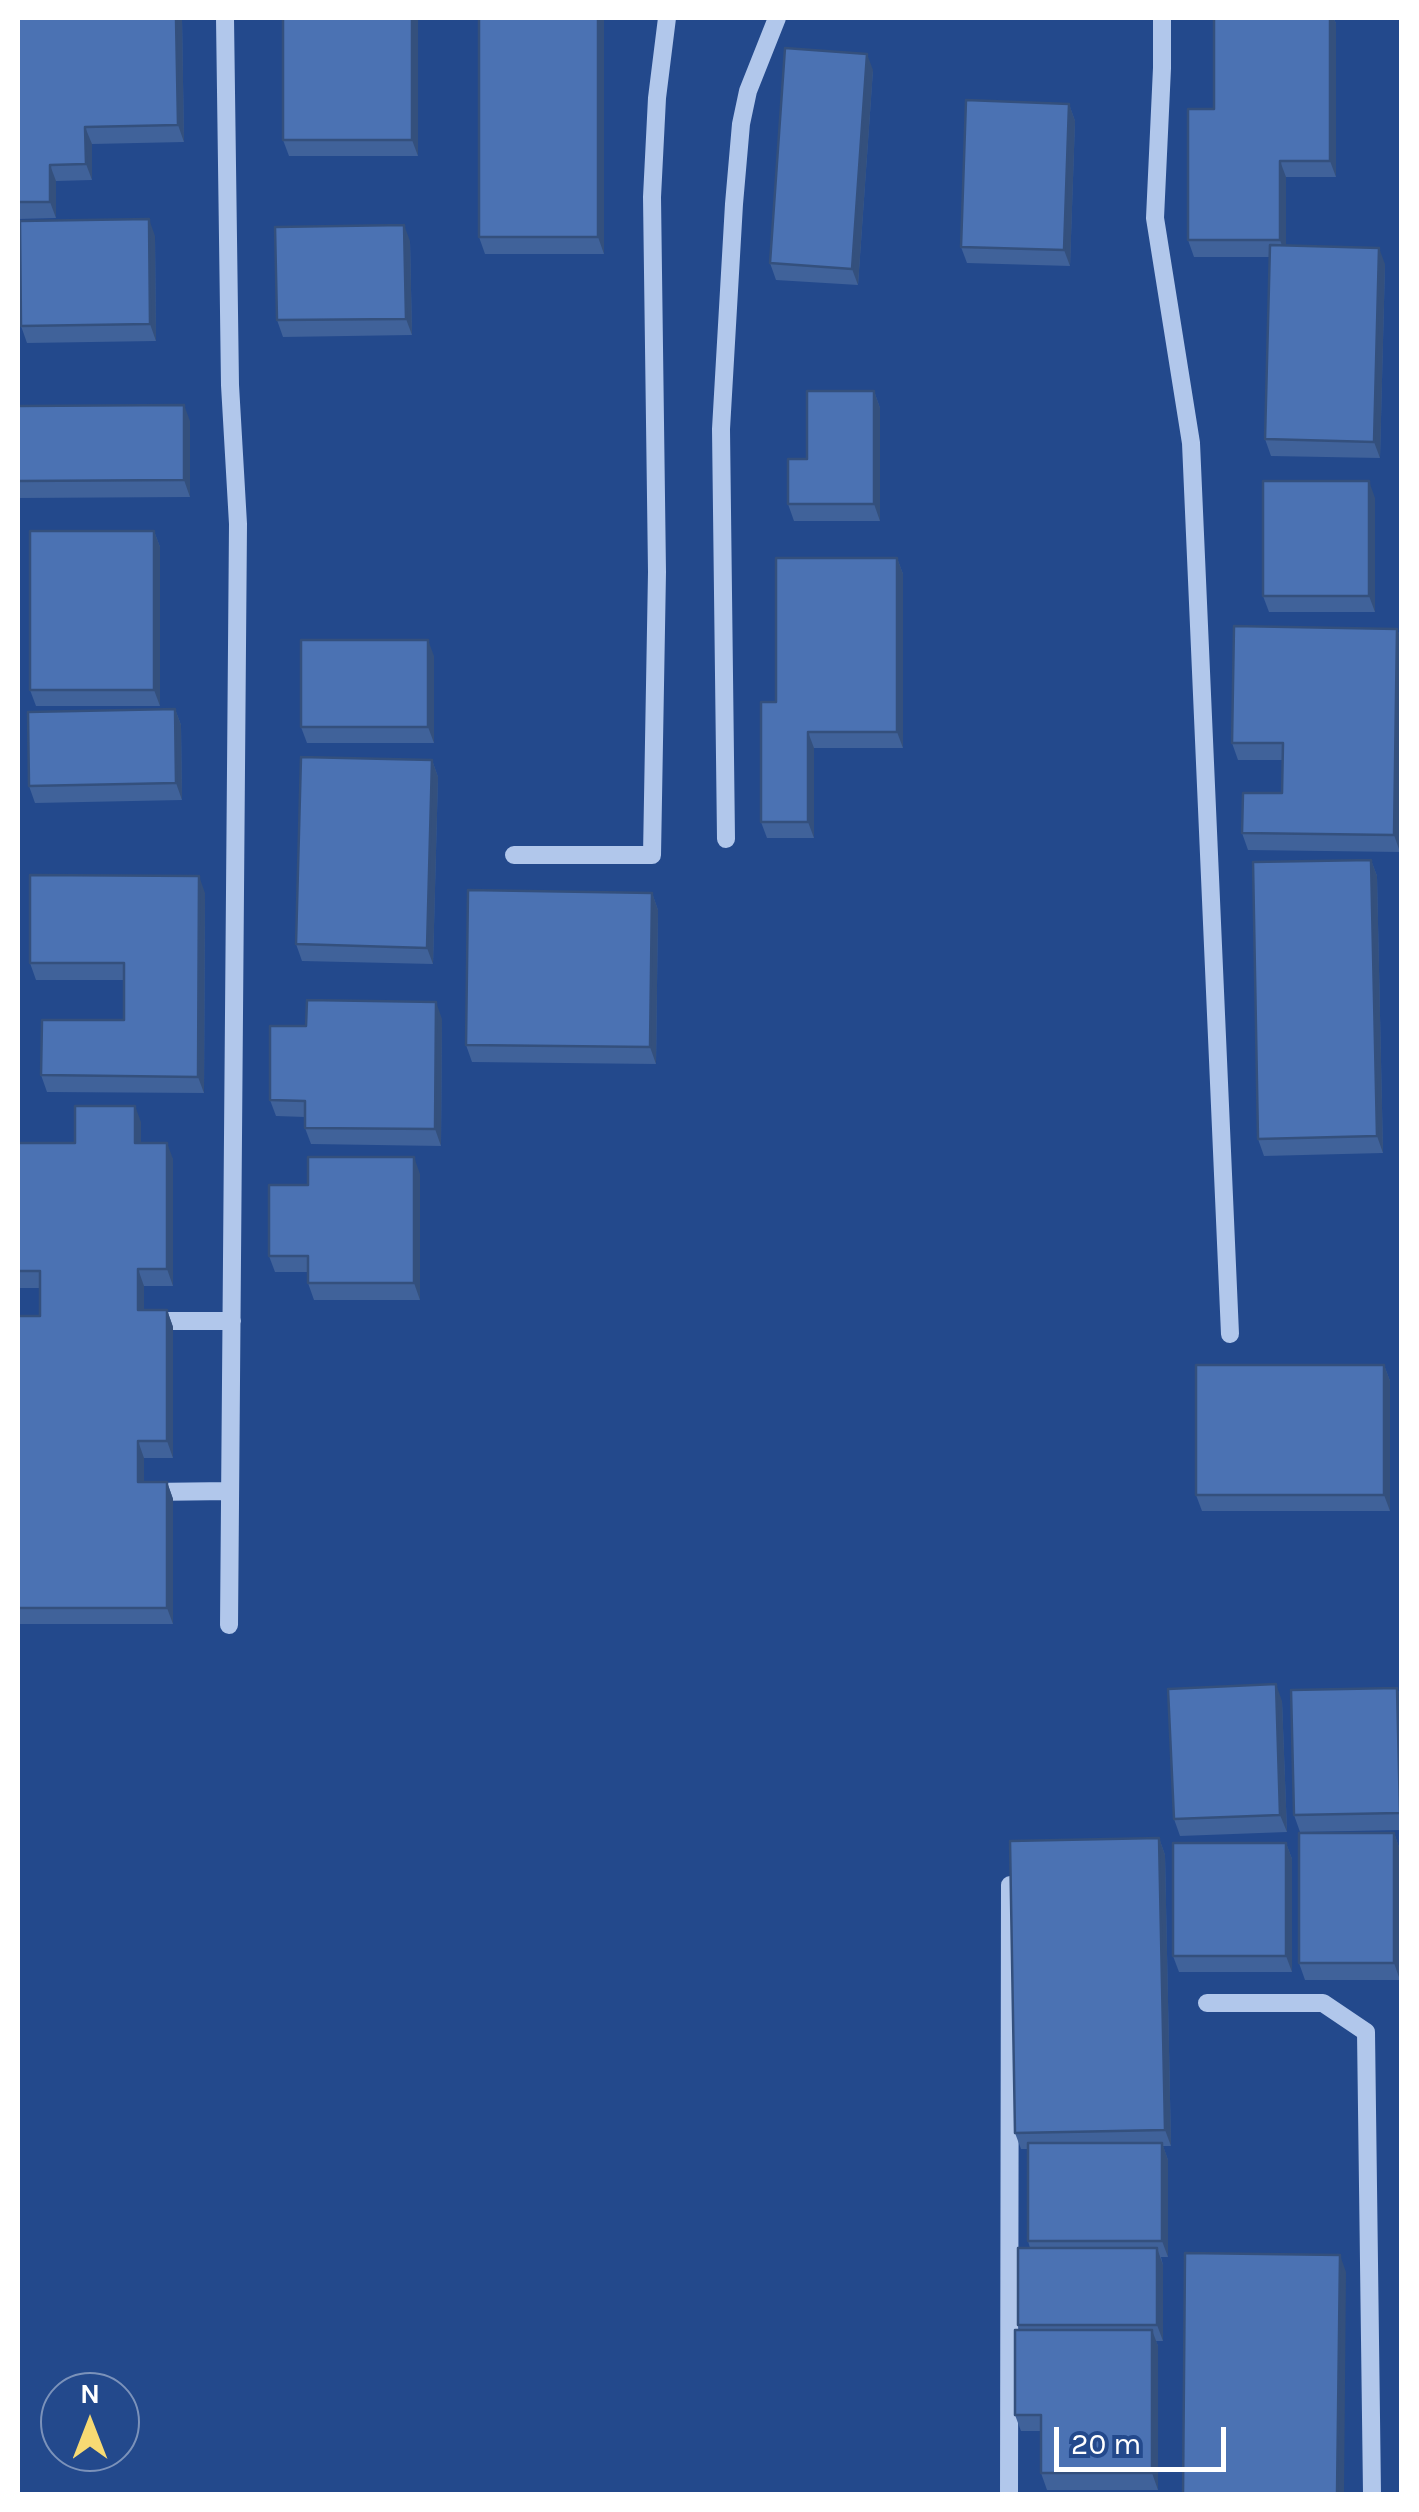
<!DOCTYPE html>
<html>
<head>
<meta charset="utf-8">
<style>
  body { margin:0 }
  #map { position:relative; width:1419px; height:2512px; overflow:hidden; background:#23498c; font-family:Karla,sans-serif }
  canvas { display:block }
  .frame { position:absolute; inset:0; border:20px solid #fff; pointer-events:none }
  .north { position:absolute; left:40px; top:2372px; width:100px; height:100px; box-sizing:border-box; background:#23498c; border:2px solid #7b92ba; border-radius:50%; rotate:0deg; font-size:28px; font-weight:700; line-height:40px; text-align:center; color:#fff }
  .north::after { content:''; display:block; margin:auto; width:35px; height:45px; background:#f7da73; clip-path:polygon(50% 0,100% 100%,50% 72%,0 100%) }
  .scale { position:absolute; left:1054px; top:2427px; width:172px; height:45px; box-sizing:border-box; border:5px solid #fff; border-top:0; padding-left:12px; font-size:30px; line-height:35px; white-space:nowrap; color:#fff; -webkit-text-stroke:8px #23498c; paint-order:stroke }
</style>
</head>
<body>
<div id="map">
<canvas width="1419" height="2512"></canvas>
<div class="frame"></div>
<div class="north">N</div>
<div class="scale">20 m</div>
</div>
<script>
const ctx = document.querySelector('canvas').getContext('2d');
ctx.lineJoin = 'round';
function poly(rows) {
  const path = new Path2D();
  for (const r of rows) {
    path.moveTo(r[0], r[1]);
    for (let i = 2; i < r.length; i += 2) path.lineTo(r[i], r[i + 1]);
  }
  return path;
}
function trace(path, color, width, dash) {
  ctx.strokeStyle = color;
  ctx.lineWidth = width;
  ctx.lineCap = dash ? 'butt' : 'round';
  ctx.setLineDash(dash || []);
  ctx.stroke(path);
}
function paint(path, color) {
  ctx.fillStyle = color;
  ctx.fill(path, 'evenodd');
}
const minor = poly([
  [225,18,230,385,238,524,229,1625],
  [1162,18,1162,68,1155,218,1191,443,1230,1334],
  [726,839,721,429,734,204,741,124,748,91,777,18],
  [514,855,652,855,657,572,652,197,657,98,667,18],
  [148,1321,232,1321],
  [149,1492,230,1491],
  [1207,2003,1323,2003,1366,2032,1372,2494],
  [1009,2494,1010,1885]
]);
const wall = poly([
  [18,18,182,18,184,142,92,144,92,180,56,181,56,218,18,219],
  [418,18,418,156,289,156,283,140],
  [604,18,604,254,485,254,479,237],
  [1214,18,1333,18,1336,23,1336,177,1286,177,1286,245,1385,264,1380,458,1271,456,1265,439,1270,257,1194,257,1188,240,1214,109],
  [873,70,858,285,776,280,770,263],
  [1069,104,1075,121,1070,266,967,263,961,247],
  [155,236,156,341,27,343,21,326],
  [410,241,412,335,283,337,277,320],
  [874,391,880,408,880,521,794,521,788,504,807,459],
  [18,406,190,421,190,497,18,498],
  [1375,498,1375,612,1269,612,1263,596],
  [154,531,160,547,160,706,36,706,30,690],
  [897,558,903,574,903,748,814,748,814,838,767,838,761,822,776,702],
  [1397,629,1402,642,1400,852,1248,850,1242,833,1282,793,1283,760,1238,760,1232,743],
  [434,656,434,743,307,743,301,727],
  [175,709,181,725,182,800,35,803,29,786],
  [432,760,438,777,433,964,302,961,296,944],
  [1371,860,1377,876,1383,1153,1264,1156,1258,1139],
  [205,893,204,1093,47,1092,41,1075,124,1020,124,980,36,980,30,963],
  [652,893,658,910,656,1064,472,1062,466,1045],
  [442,1019,441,1146,311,1144,305,1128,305,1117,276,1116,270,1100,306,1026],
  [141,1122,141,1143,173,1159,173,1286,144,1286,144,1310,167,1310,173,1327,173,1458,144,1458,144,1482,167,1482,173,1499,173,1624,18,1624,18,1316,40,1316,40,1288,18,1288,18,1143,75,1143],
  [420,1174,420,1300,314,1300,308,1283,308,1272,275,1272,269,1256,308,1185],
  [1384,1365,1390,1381,1390,1511,1202,1511,1196,1495],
  [1397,1688,1402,1701,1402,1830,1300,1832,1294,1815],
  [1282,1701,1287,1832,1180,1836,1174,1819],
  [1394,1833,1400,1850,1400,1980,1305,1980,1299,1963],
  [1159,1838,1165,1855,1171,2146,1163,2146,1168,2160,1168,2257,1161,2257,1163,2265,1163,2341,1156,2341,1158,2346,1158,2490,1047,2490,1041,2473,1041,2431,1021,2431,1015,2415,1020,2330,1018,2325,1030,2248,1028,2241,1028,2149,1021,2149,1015,2133],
  [1286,1843,1292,1859,1292,1972,1179,1972,1173,1956]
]);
const shadedWall = poly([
  [176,18,182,18,184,142,178,125],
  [412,18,418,18,418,156,412,140],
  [598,18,604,18,604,254,598,237],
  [1330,18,1333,18,1336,23,1336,177,1330,161],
  [867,54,873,70,858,285,852,269],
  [1069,104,1075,121,1070,266,1064,250],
  [85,127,92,144,92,180,86,164],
  [1280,161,1286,177,1286,257,1280,240],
  [50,165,56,181,56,218,50,202],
  [149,219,155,236,156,341,150,324],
  [404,225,410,241,412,335,406,319],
  [1379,248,1385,264,1380,458,1374,442],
  [874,391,880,408,880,521,874,504],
  [184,405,190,421,190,497,184,480],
  [1369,481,1375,498,1375,612,1369,596],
  [154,531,160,547,160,706,154,690],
  [897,558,903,574,903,748,897,732],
  [1397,629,1402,642,1400,852,1394,835],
  [428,640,434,656,434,743,428,727],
  [175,709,181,725,182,800,176,783],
  [808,732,814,748,814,838,808,822],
  [432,760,438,777,433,964,427,948],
  [1371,860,1377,876,1383,1153,1377,1136],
  [199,876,205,893,204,1093,198,1077],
  [652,893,658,910,656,1064,650,1047],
  [436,1002,442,1019,441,1146,435,1129],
  [135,1106,141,1122,141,1159,135,1143],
  [167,1143,173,1159,173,1286,167,1269],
  [414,1157,420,1174,420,1300,414,1283],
  [138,1269,144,1286,144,1327,138,1310],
  [167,1310,173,1327,173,1458,167,1441],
  [1384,1365,1390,1381,1390,1511,1384,1495],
  [138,1441,144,1458,144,1499,138,1482],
  [167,1482,173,1499,173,1624,167,1608],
  [1276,1684,1282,1701,1287,1832,1280,1815],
  [1397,1688,1402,1701,1402,1818,1400,1813],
  [1394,1833,1400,1850,1400,1980,1394,1963],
  [1159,1838,1165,1855,1171,2146,1165,2130],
  [1286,1843,1292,1859,1292,1972,1286,1956],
  [1162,2143,1168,2160,1168,2257,1162,2241],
  [1157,2248,1163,2265,1163,2341,1157,2325],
  [1340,2255,1346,2272,1344,2494,1337,2494],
  [1152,2330,1158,2346,1158,2490,1152,2473]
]);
const building = poly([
  [18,18,176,18,178,125,85,127,86,164,50,165,50,202,18,202,18,18],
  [283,18,412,18,412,140,283,140,283,18],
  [479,18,598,18,598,237,479,237,479,18],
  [1214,18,1330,18,1330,161,1280,161,1280,240,1188,240,1188,109,1214,109,1214,18],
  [785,48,867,54,852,269,770,263,785,48],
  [966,100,1069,104,1064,250,961,247,966,100],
  [149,219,150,324,21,326,20,221,149,219],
  [404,225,406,319,277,320,275,227,404,225],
  [1270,245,1379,248,1374,442,1265,439,1270,245],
  [807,391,874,391,874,504,788,504,788,459,807,459,807,391],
  [184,405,184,480,18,481,18,406,184,405],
  [1263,481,1369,481,1369,596,1263,596,1263,481],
  [30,531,154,531,154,690,30,690,30,531],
  [776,558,897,558,897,732,808,732,808,822,761,822,761,702,776,702,776,558],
  [1234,626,1397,629,1394,835,1242,833,1243,793,1282,793,1283,743,1232,743,1234,626],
  [301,640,428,640,428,727,301,727,301,640],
  [175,709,176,783,29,786,28,712,175,709],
  [301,757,432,760,427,948,296,944,301,757],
  [1371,860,1377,1136,1258,1139,1253,862,1371,860],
  [30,875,199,876,198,1077,41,1075,42,1020,124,1020,124,963,30,963,30,875],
  [468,890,652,893,650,1047,466,1045,468,890],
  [307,1000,436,1002,435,1129,305,1128,305,1101,270,1100,270,1026,306,1026,307,1000],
  [75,1106,135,1106,135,1143,167,1143,167,1269,138,1269,138,1310,167,1310,167,1441,138,1441,138,1482,167,1482,167,1608,18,1608,18,1316,40,1316,40,1271,18,1271,18,1143,75,1143,75,1106],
  [308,1157,414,1157,414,1283,308,1283,308,1256,269,1256,269,1185,308,1185,308,1157],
  [1196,1365,1384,1365,1384,1495,1196,1495,1196,1365],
  [1276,1684,1280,1815,1174,1819,1168,1689,1276,1684],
  [1397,1688,1400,1813,1294,1815,1291,1690,1397,1688],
  [1299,1833,1394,1833,1394,1963,1299,1963,1299,1833],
  [1159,1838,1165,2130,1015,2133,1010,1841,1159,1838],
  [1173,1843,1286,1843,1286,1956,1173,1956,1173,1843],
  [1028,2143,1162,2143,1162,2241,1028,2241,1028,2143],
  [1018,2248,1157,2248,1157,2325,1018,2325,1018,2248],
  [1185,2253,1340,2255,1337,2494,1183,2494,1185,2253],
  [1015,2330,1152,2330,1152,2473,1041,2473,1041,2415,1015,2415,1015,2330]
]);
trace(minor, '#b1c7eb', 18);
paint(wall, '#40629a');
paint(shadedWall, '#34507d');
paint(building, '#4b72b3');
trace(building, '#34507d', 2.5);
</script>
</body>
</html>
